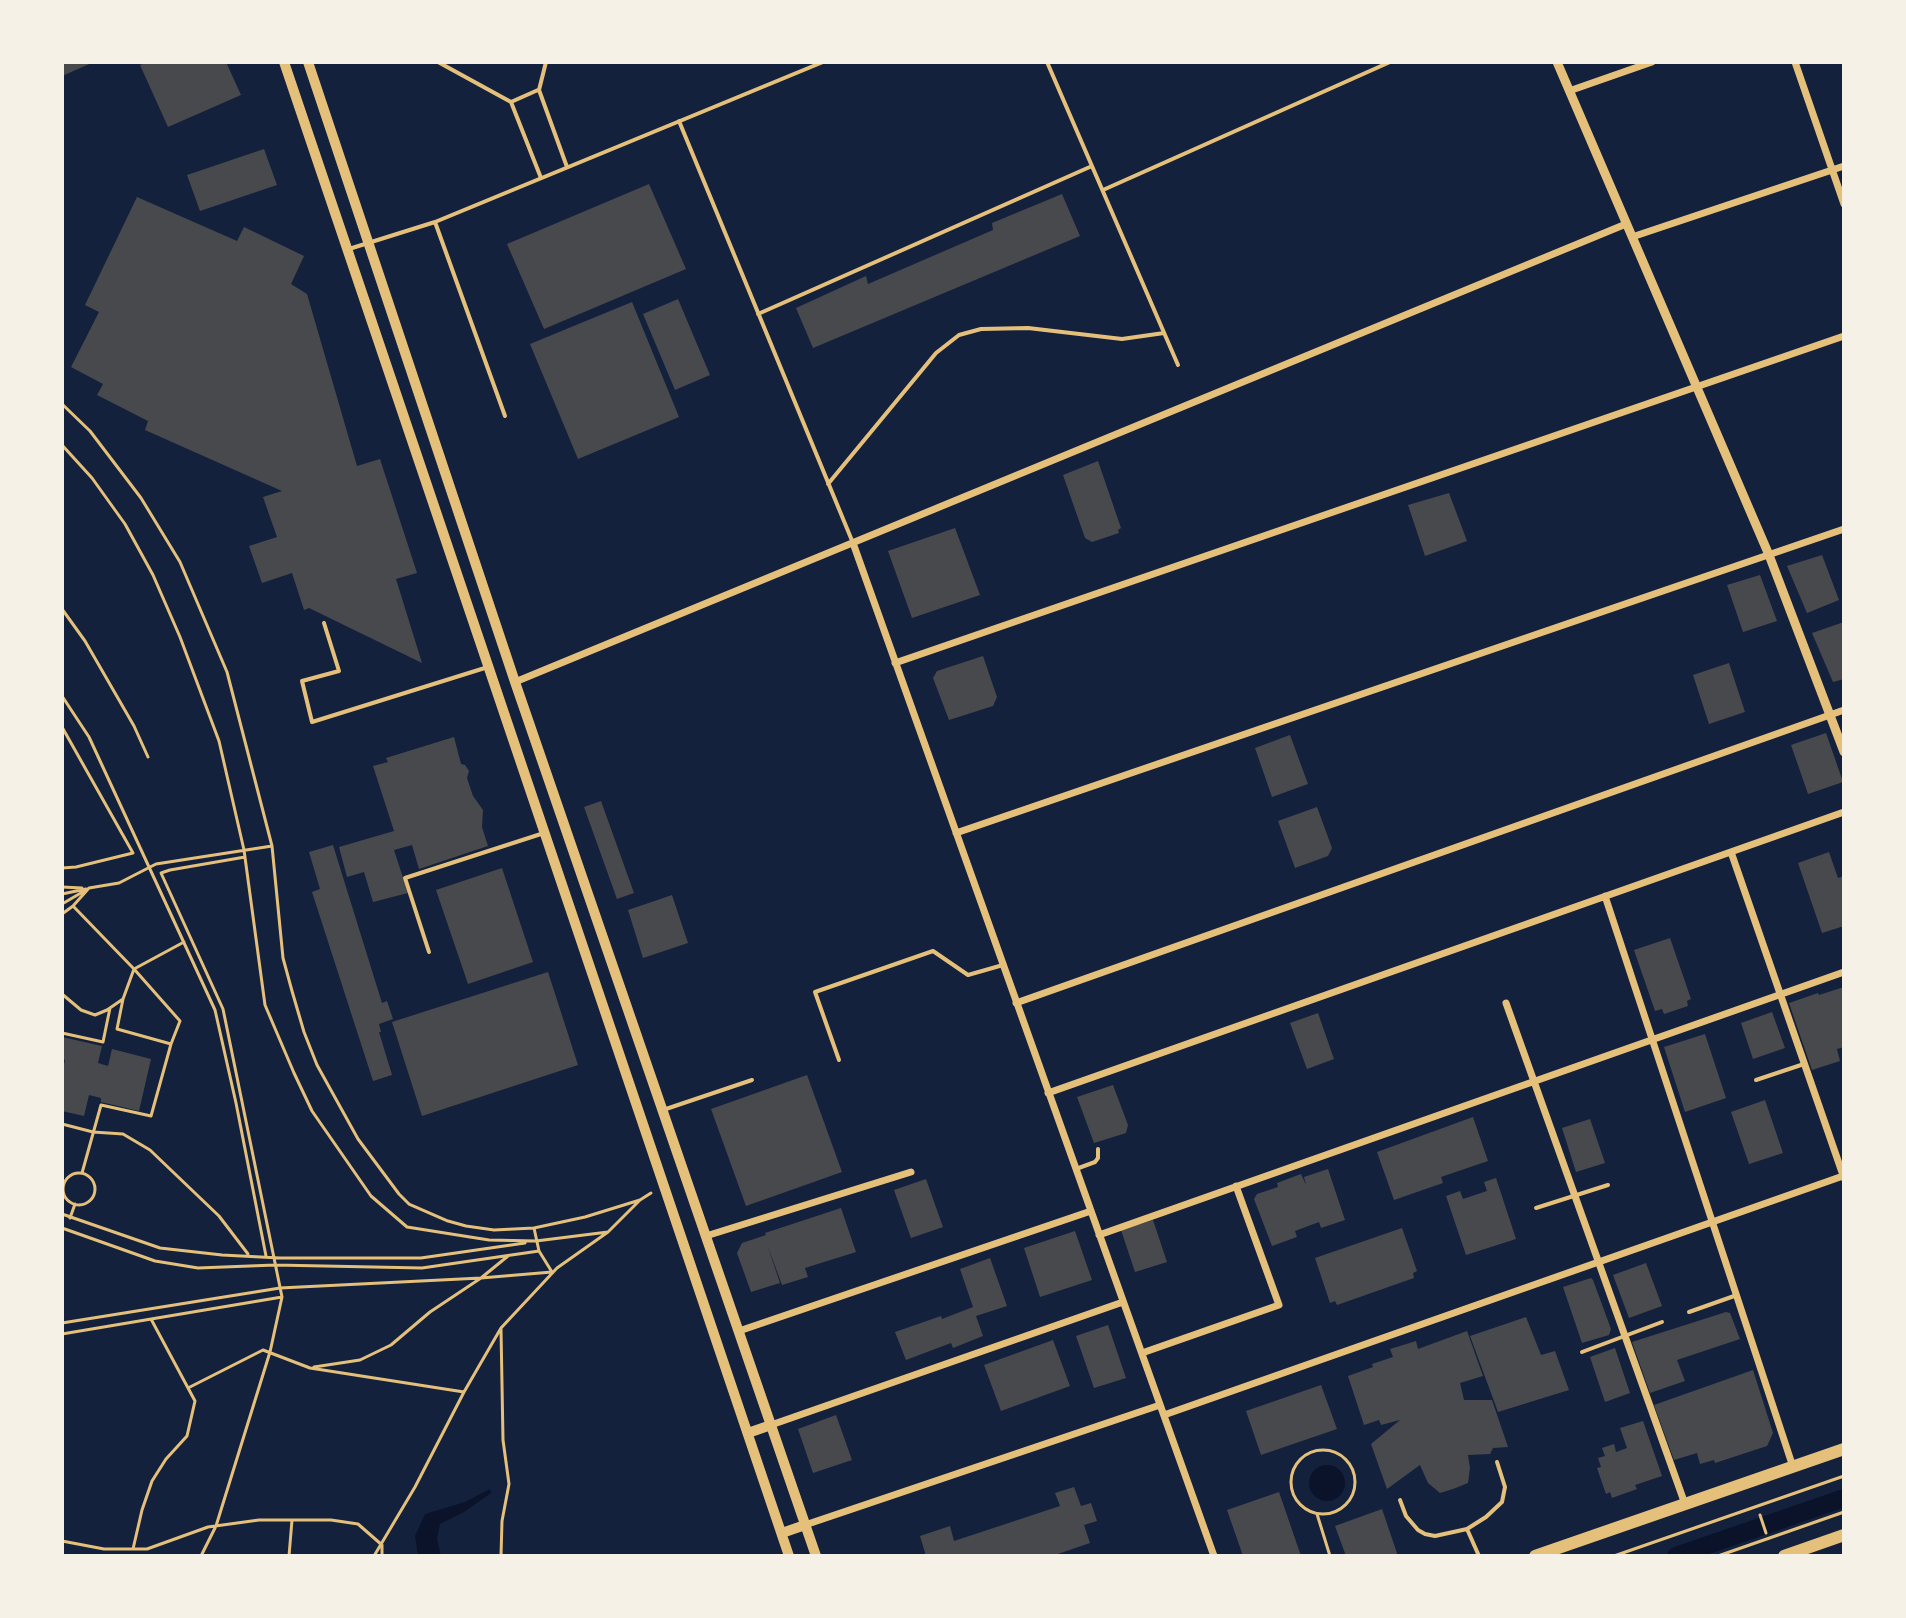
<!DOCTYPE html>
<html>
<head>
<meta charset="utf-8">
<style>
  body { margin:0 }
  #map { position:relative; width:1906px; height:1618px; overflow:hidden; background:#14213d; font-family:Poppins,sans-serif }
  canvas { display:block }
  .frame { position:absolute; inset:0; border:64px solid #f6f1e7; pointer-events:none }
</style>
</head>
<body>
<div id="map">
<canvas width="1906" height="1618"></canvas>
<div class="frame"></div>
</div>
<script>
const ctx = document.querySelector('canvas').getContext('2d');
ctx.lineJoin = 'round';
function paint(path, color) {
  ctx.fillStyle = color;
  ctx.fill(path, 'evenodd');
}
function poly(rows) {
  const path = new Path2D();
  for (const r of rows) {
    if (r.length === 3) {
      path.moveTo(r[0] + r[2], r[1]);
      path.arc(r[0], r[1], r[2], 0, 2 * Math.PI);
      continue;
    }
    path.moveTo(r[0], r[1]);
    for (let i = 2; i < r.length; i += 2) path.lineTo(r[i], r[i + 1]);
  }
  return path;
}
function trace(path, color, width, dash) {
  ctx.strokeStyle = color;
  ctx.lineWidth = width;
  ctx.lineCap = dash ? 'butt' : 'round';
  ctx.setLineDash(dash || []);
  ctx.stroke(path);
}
const water = poly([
  [1327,1483,18],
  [490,1489,491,1493,464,1512,440,1524,437,1539,441,1556,418,1556,415,1536,425,1514,465,1502]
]);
const canal = poly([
  [1676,1556,1844,1498]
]);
const building = poly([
  [62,62,94,62,62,76],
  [147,62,226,62,241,95,168,127,140,65],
  [264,149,277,185,200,211,187,175],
  [649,184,686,269,544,329,507,244],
  [1062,194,1080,236,813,348,796,308,866,276,868,284,993,230,992,223],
  [137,197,237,241,244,227,304,256,291,284,307,294,357,466,380,459,417,573,396,579,422,663,309,608,304,610,292,573,262,583,249,546,277,537,263,497,282,491,145,430,148,421,97,395,103,384,71,367,99,312,85,305],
  [678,299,710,375,675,390,643,314],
  [632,302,679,417,578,459,530,344],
  [1098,461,1121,528,1118,530,1119,533,1092,542,1085,538,1063,475],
  [1449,493,1467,541,1425,556,1408,505],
  [955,528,980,595,912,618,888,551],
  [1822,555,1839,600,1807,613,1787,566],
  [1760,575,1777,621,1743,632,1727,585],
  [1844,622,1844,679,1833,682,1812,633],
  [983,656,997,697,993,706,949,720,933,678,937,671],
  [1729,663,1745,712,1709,724,1693,675],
  [1826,733,1843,782,1808,794,1791,745],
  [1290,735,1308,784,1272,797,1255,748],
  [454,737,461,764,465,765,469,771,467,778,473,796,483,810,482,827,488,846,419,869,412,845,394,850,408,893,373,902,364,872,347,877,339,847,394,831,373,766,388,762,386,758],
  [601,801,634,893,617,899,584,807],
  [1317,807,1332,848,1328,856,1295,868,1278,821],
  [333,845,382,1003,387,1001,393,1019,379,1024,381,1032,379,1032,392,1075,373,1081,312,892,320,889,309,852],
  [1829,852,1838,878,1844,876,1844,926,1822,933,1798,863],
  [502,868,533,962,468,984,436,890],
  [672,895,688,943,643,958,628,910],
  [1670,938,1691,999,1687,1001,1688,1006,1664,1014,1662,1009,1655,1011,1634,950],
  [548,972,578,1065,422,1116,392,1022],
  [1844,987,1844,1047,1837,1049,1840,1061,1812,1070,1789,1003,1818,993,1819,995],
  [1772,1012,1785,1048,1753,1059,1741,1023],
  [1318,1013,1334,1059,1307,1069,1290,1023],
  [1705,1034,1726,1098,1685,1112,1664,1047],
  [62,1037,102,1046,98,1063,108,1066,112,1049,151,1059,139,1111,101,1102,101,1098,89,1095,84,1116,62,1111,62,1073,65,1060,62,1059],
  [807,1075,842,1172,746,1206,711,1109],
  [1113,1085,1128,1125,1126,1133,1094,1143,1077,1097],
  [1765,1100,1783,1153,1749,1164,1731,1112],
  [1473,1117,1488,1161,1441,1177,1443,1183,1394,1200,1377,1152],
  [1590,1119,1605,1163,1576,1172,1562,1128],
  [1328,1169,1345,1220,1321,1228,1319,1222,1295,1231,1297,1237,1272,1246,1254,1199,1257,1194,1278,1187,1277,1183,1301,1174,1306,1185,1304,1177],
  [1496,1178,1516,1239,1466,1255,1446,1196,1460,1191,1463,1199,1487,1191,1484,1182],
  [926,1179,943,1227,911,1238,894,1190],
  [841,1208,856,1252,805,1268,808,1277,782,1285,767,1244,780,1283,751,1292,737,1253,742,1243,766,1235,765,1233],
  [1153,1220,1167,1262,1135,1272,1121,1230],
  [1402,1228,1417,1271,1413,1273,1414,1278,1337,1305,1335,1301,1330,1303,1315,1258],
  [1075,1231,1092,1280,1040,1297,1024,1248],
  [990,1258,1007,1306,976,1316,983,1336,953,1348,951,1343,906,1360,895,1332,941,1316,942,1319,973,1307,960,1269],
  [1646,1263,1662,1306,1629,1318,1613,1275],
  [1591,1278,1593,1280,1611,1329,1609,1335,1582,1343,1563,1287],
  [1726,1312,1730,1313,1740,1339,1677,1360,1685,1381,1650,1393,1632,1342],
  [1526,1317,1541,1355,1555,1351,1569,1390,1498,1412,1470,1336],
  [1108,1325,1126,1378,1094,1388,1076,1336],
  [1467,1331,1483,1376,1460,1383,1464,1400,1492,1400,1508,1447,1493,1448,1490,1454,1468,1455,1470,1468,1468,1483,1453,1489,1440,1493,1428,1483,1420,1465,1387,1489,1371,1444,1400,1420,1381,1425,1379,1420,1364,1425,1348,1376,1373,1367,1372,1364,1393,1357,1390,1349,1416,1341,1418,1349],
  [1053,1340,1070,1386,1001,1411,984,1365],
  [1615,1348,1630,1393,1605,1402,1590,1357],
  [1753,1370,1773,1433,1767,1446,1715,1463,1714,1460,1700,1464,1697,1453,1674,1460,1654,1405],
  [1321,1385,1337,1429,1261,1455,1246,1411],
  [836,1415,852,1460,813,1473,798,1429],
  [1643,1421,1662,1476,1635,1485,1637,1489,1612,1498,1610,1492,1606,1494,1597,1468,1601,1467,1598,1458,1605,1456,1602,1448,1614,1444,1616,1452,1627,1448,1620,1428],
  [1074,1487,1081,1506,1091,1503,1097,1521,1084,1525,1090,1543,1052,1556,926,1556,920,1536,950,1526,954,1541,1060,1506,1055,1493],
  [1279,1492,1301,1556,1243,1556,1227,1510],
  [1382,1509,1398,1556,1346,1556,1335,1526]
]);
const path = poly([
  [62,404,90,431,141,498,180,562,227,672,272,846,283,958,292,991,304,1032,317,1065,358,1139,399,1194,409,1204,448,1221,466,1226,494,1230,534,1228,585,1217,640,1200],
  [62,445,92,478,125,524,153,575,180,637,219,741,244,850,265,1005,294,1073,312,1111,371,1196,407,1227,489,1240,536,1241],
  [62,609,85,641,134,726,148,757],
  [62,696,89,737,215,1010,236,1103,266,1256],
  [62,727,133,853,76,867,62,868],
  [62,887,82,888],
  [62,894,86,889],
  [62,904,86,890],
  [73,906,134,969,180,1021,171,1044,117,1029,123,999],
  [62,914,73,906,89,888,119,883,156,864,272,846],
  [62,994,81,1010,95,1015,107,1010,123,999,134,969,184,942],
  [62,1033,103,1042,110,1008],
  [62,1124,93,1132,123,1134,150,1150,219,1216,248,1254],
  [82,1173,101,1105,151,1116,171,1044],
  [79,1189,16],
  [62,1214,160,1248,222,1255,280,1258,421,1258,525,1243],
  [70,1218,75,1204],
  [62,1228,155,1261,198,1268,275,1265,422,1268,539,1251],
  [536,1241,608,1232],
  [62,1323,280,1288,481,1278,552,1272,539,1251,534,1228],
  [501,1329,503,1440,509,1484,502,1521,501,1556],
  [62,1334,282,1297],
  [314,1367,360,1360,391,1345,430,1312,481,1278,508,1256],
  [188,1388,263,1350,310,1368,464,1392],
  [1323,1482,32],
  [1317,1514,1330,1556],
  [1760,1515,1766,1533],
  [62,1541,104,1549,147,1549,208,1527,259,1520,331,1520,358,1524,382,1545,382,1556],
  [133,1549,142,1510,152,1481,166,1459,187,1436,195,1401,151,1319],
  [201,1556,216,1526,270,1352,282,1297,223,1009,161,873,170,870,245,857],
  [289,1556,292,1520],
  [374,1556,415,1487,464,1392,501,1328,557,1268,608,1232,640,1200,651,1193],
  [1614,1556,1844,1476],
  [1718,1556,1844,1512]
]);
const service = poly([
  [438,62,511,102,541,178],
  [546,62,539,90,567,167],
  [1047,62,1178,365],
  [511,102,538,90],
  [679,121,853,543],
  [1103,190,1390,62],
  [435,222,505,416],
  [349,249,435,222,823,62],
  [758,314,1092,166],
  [828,484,936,353,959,335,981,329,1028,328,1122,339,1164,333],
  [324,623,339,671,302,681,312,722,488,667],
  [429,952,405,878,544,833],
  [839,1060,815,992,933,951,968,975,1003,965],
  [1756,1080,1804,1064],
  [663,1110,752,1080],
  [1076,1169,1095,1162,1098,1158,1098,1149],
  [1536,1208,1608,1185],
  [1689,1312,1737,1295],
  [1582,1352,1662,1322],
  [1400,1500,1406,1516,1418,1530,1425,1534,1435,1536,1467,1529,1486,1517,1502,1502,1505,1487,1497,1462],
  [1467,1529,1479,1556]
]);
const minor = poly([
  [1795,62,1844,204],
  [1569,91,1652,62],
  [1632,237,1844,166],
  [853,543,1214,1556],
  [895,663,1844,336],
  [515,682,1626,224],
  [956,833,1844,529],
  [1731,852,1844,1178],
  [1605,896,1793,1467],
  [1016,1003,1844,710],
  [1506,1003,1685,1504],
  [1048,1093,1844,812],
  [1099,1235,1844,972],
  [706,1236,911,1172],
  [739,1331,1091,1211],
  [1142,1353,1279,1305,1236,1186],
  [1164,1415,1843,1176],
  [771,1425,1123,1302],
  [805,1525,1160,1405]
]);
const tertiary = poly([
  [1557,62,1769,555,1844,752]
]);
const secondary = poly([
  [284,62,789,1556],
  [308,62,515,682,816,1556],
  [748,1433,771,1425],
  [782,1533,805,1525]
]);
const primary = poly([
  [1535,1556,1844,1449],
  [1784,1556,1844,1535]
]);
paint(water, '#0b132b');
trace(canal, '#0b132b', 18);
paint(building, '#48494c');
trace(path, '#e5c07b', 3);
trace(service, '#e5c07b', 4);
trace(minor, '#e5c07b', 7);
trace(tertiary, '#e5c07b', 9);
trace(secondary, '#e5c07b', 10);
trace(primary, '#e5c07b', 12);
</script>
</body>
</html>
